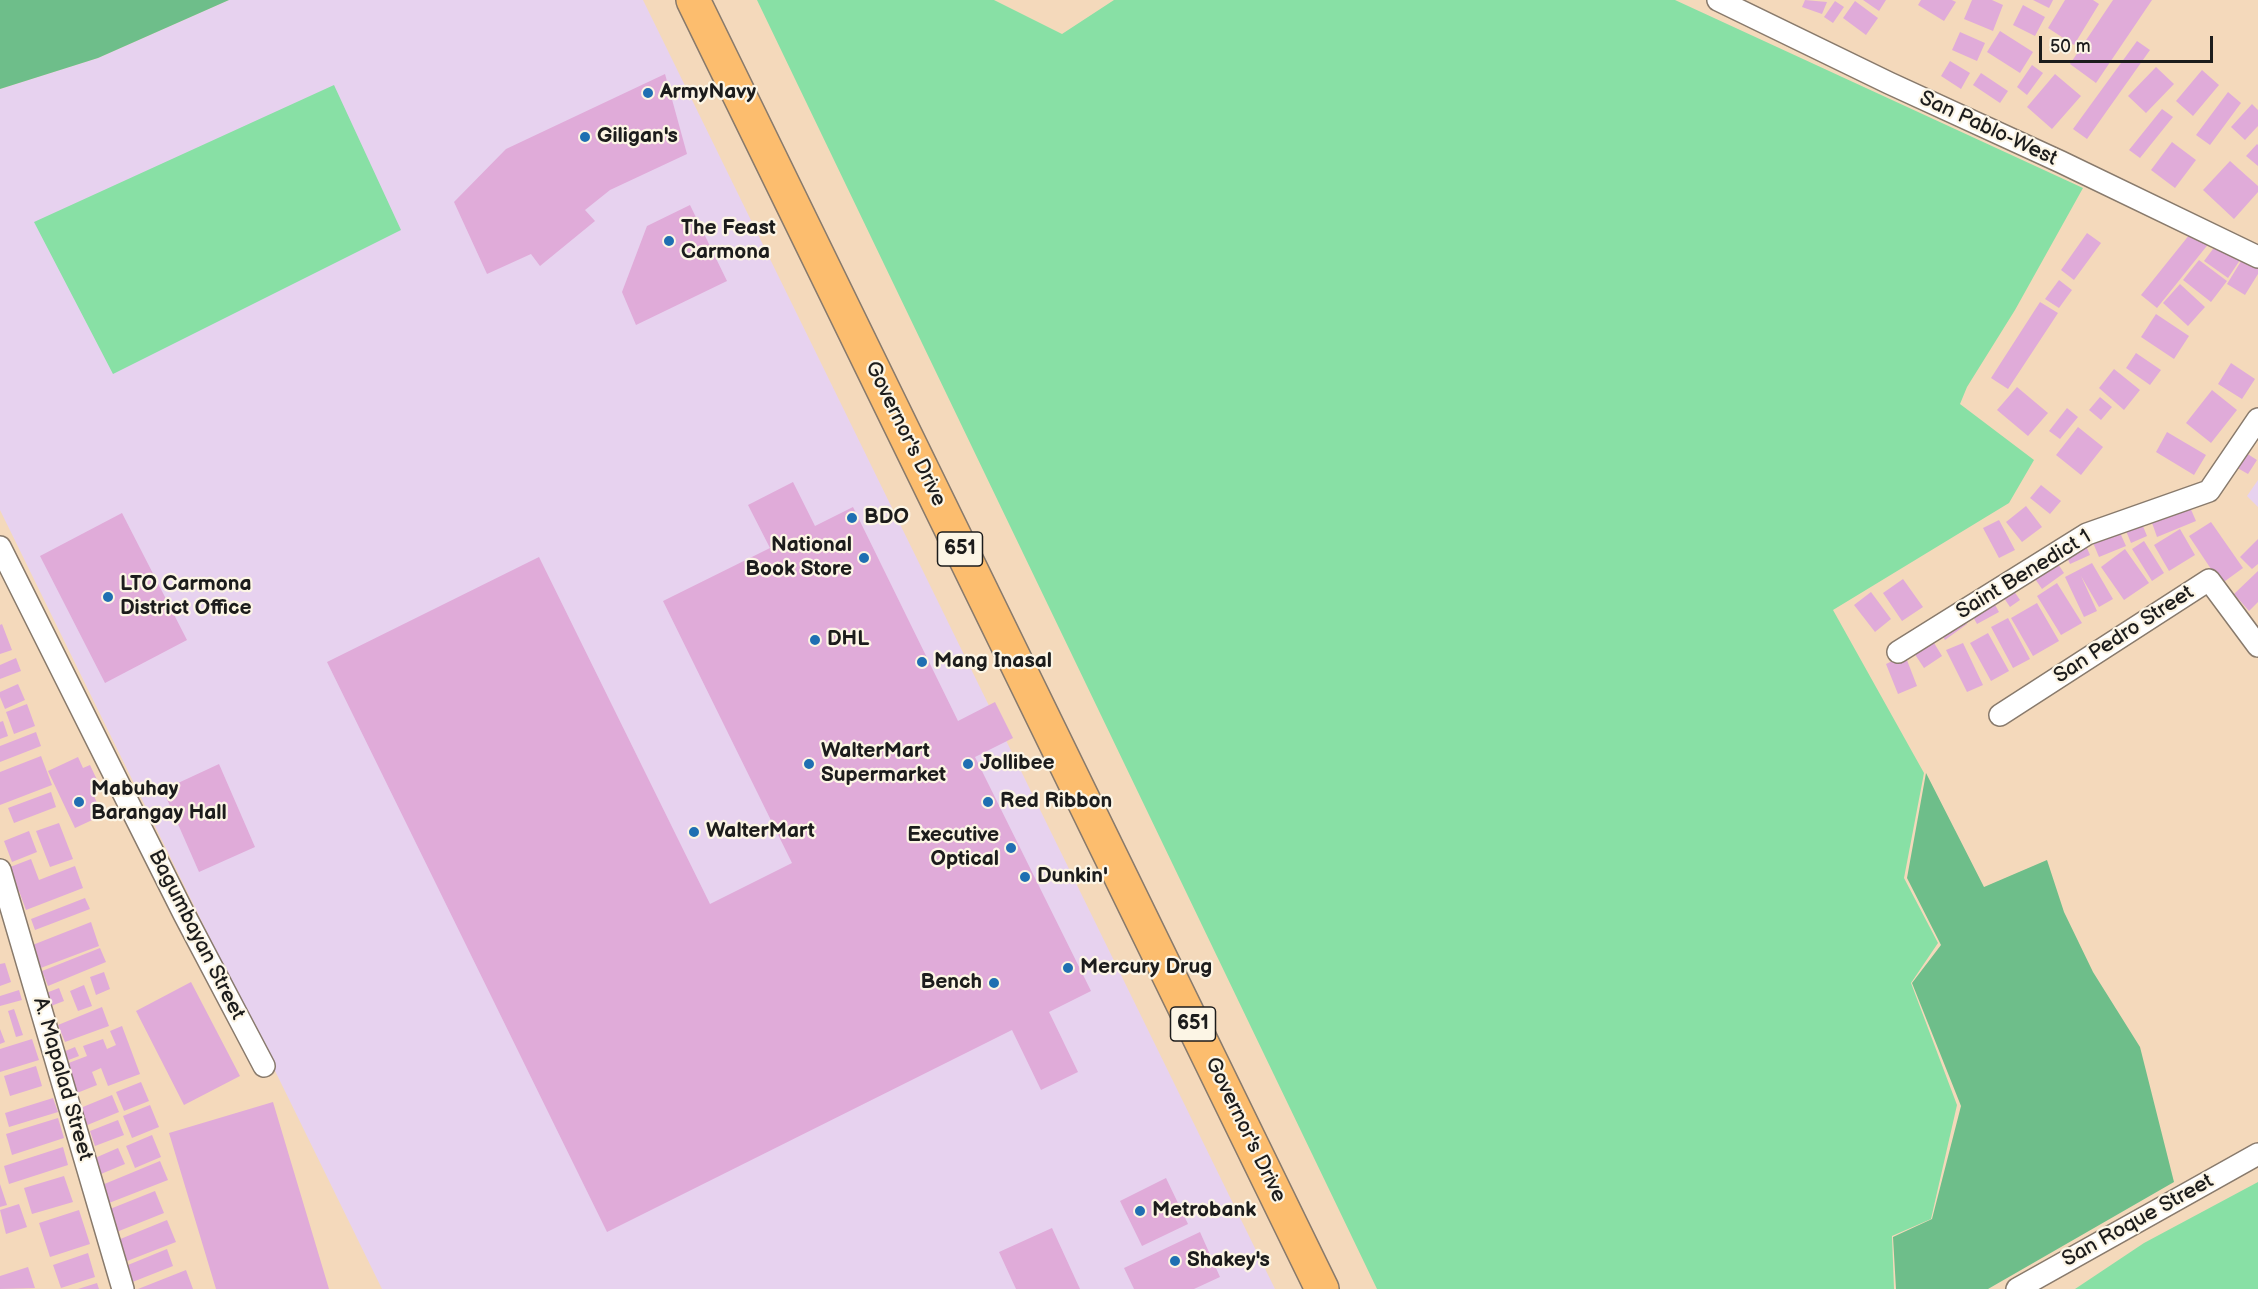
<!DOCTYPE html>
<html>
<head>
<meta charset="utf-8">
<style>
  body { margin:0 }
  #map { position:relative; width:2258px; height:1289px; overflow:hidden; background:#f4d9bb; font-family:"Balsamiq Sans",sans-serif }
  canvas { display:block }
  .scale { position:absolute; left:2039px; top:36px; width:174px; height:27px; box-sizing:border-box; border:3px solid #1c1c1c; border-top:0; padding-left:8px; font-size:18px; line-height:21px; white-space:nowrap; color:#1c1c1c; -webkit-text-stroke:4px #fcf5e5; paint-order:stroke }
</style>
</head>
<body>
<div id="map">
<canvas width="2258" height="1289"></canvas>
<div class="scale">50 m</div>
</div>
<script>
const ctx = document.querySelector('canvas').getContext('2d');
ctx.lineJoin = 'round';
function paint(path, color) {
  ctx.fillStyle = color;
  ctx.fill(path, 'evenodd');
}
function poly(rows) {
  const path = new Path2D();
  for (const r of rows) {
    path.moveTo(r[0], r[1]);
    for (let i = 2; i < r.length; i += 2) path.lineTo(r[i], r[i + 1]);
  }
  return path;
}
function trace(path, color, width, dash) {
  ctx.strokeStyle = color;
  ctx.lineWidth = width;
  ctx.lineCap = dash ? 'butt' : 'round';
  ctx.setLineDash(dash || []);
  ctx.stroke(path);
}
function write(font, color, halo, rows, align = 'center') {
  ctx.font = font + ' "Balsamiq Sans",sans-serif';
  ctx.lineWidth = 4.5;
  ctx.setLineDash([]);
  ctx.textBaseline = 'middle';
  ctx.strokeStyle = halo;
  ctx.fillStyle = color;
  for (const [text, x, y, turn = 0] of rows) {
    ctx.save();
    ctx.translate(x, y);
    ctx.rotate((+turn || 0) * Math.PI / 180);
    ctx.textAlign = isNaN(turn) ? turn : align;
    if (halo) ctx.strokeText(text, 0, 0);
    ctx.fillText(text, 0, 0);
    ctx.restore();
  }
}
const built = poly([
  [229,0,643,0,1275,1289,382,1289,0,510,0,89,98,58],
  [2258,480,2258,507,2247,496]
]);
const green = poly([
  [757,0,994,0,1062,34,1114,0,1675,0,2083,188,2015,310,1967,387,1960,404,2034,460,2009,503,1833,610,1924,773,1904,878,1938,943,1911,983,1957,1105,1931,1219,1892,1236,1894,1289,1377,1289],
  [334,85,401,230,113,374,34,222],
  [2258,1182,2258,1289,2075,1289,2144,1243]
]);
const forest = poly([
  [0,0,229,0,98,58,0,89],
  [1926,773,1984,887,2047,860,2064,912,2093,972,2140,1047,2174,1182,1988,1289,1896,1289,1893,1237,1932,1219,1961,1106,1912,983,1941,945,1907,878]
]);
const building = poly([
  [1805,0,1827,2,1822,14,1802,7],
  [1863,0,1886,0,1879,11],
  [1921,0,1952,0,1956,2,1944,21,1918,5],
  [1972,0,1992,0,2003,5,1993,31,1964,19],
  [2033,0,2053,0,2049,8],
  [2065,0,2093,0,2099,4,2074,45,2048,28],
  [2113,0,2152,0,2096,83,2070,64],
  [1835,1,1844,7,1833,23,1824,17],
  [1855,1,1878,18,1866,35,1843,18],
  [2023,5,2045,17,2035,36,2013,25],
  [2000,31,2033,52,2020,73,1987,52],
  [1960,32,1985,43,1977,61,1952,50],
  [2137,41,2150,50,2087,139,2073,129],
  [1950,61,1970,73,1961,89,1941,76],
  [2032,65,2043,73,2027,95,2017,87],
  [2156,67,2174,84,2146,113,2128,96],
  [2202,70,2219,85,2193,116,2176,101],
  [1981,73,2008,91,2000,103,1973,85],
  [665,74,687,154,610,190,585,210,595,221,540,266,531,254,487,274,454,202,506,149],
  [2055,74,2081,96,2052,129,2027,107],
  [2228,92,2241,103,2210,145,2196,135],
  [2252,104,2258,110,2258,126,2245,140,2231,127],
  [2162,109,2173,117,2140,158,2129,150],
  [2172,142,2196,160,2175,188,2151,170],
  [2257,144,2258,145,2258,166,2246,156],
  [2230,161,2258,186,2258,192,2234,219,2203,190],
  [690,205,727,281,636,325,622,292,647,226],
  [2194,229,2210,242,2157,308,2141,295],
  [2087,233,2101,243,2074,280,2061,270],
  [2219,241,2242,257,2228,278,2204,261],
  [2243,258,2258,267,2258,274,2245,295,2227,284],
  [2199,260,2227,281,2211,302,2183,280],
  [2059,280,2072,290,2059,308,2045,299],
  [2180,284,2205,307,2188,326,2163,303],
  [2040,302,2058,313,2008,389,1991,378],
  [2156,314,2189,336,2174,359,2141,337],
  [2136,353,2161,370,2150,385,2126,368],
  [2231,363,2255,379,2242,399,2218,384],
  [2114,369,2140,390,2124,410,2099,388],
  [2017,387,2048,413,2028,436,1997,410],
  [2212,390,2237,410,2211,443,2186,423],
  [2100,397,2112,407,2101,420,2089,410],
  [2067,408,2078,417,2060,439,2049,431],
  [2078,427,2103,447,2081,475,2056,455],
  [2167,432,2206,455,2194,475,2156,452],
  [2243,451,2257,460,2248,474,2234,466],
  [793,482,815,526,853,507,958,721,995,702,1013,738,975,757,1091,991,1049,1012,1078,1072,1041,1090,1012,1030,607,1232,327,662,539,557,710,904,792,863,663,601,770,548,748,505],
  [2041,485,2061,501,2050,514,2030,498],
  [2189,505,2196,521,2157,537,2151,520],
  [2026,506,2042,527,2022,542,2006,522],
  [122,513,187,640,105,683,40,556],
  [2140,519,2147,536,2131,543,2124,526],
  [1999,520,2015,550,1999,558,1983,528],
  [2211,522,2243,568,2221,584,2189,536],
  [2117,526,2126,546,2099,557,2091,538],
  [2180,529,2195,555,2169,571,2154,545],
  [2083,539,2090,555,2070,564,2063,548],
  [2258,539,2258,564,2252,569,2240,557],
  [2144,541,2164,573,2152,581,2132,549],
  [2125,549,2149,583,2124,600,2101,567],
  [2052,555,2064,573,2042,589,2029,570],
  [2092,563,2113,599,2099,607,2081,576,2097,611,2084,617,2065,577],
  [2258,571,2258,602,2249,611,2234,594],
  [1903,579,1923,607,1902,621,1883,593],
  [2008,582,2020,600,2010,607,1998,589],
  [2057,583,2082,623,2061,635,2037,596],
  [1871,592,1891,619,1875,632,1854,605],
  [1988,592,1999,612,1977,624,1966,604],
  [2037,603,2059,641,2033,656,2011,618],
  [1959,613,1967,624,1945,640,1937,628],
  [2008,618,2030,659,2013,668,1991,627],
  [2,624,12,650,0,654,0,625],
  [1988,633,2009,671,1991,681,1970,643],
  [1931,638,1942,656,1924,668,1912,650],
  [1963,643,1983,685,1967,692,1946,650],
  [1905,655,1917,686,1898,694,1886,664],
  [16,658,21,671,0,679,0,665],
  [18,684,25,700,5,709,0,697,0,692],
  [27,704,35,726,14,734,6,712],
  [3,721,8,736,0,739,0,722],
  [36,732,41,746,0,762,0,746],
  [41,756,52,785,0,805,0,772],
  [78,757,83,768,90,765,99,784,90,788,103,815,75,828,48,771],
  [219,764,255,847,199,872,163,790],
  [51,792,56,807,14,823,8,808],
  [59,823,73,859,50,867,36,831],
  [29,831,37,852,12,862,4,841],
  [31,859,39,880,75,866,83,888,26,910,19,891,14,893,5,869],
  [85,898,90,909,35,930,31,919],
  [91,922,99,946,38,969,30,946],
  [100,948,106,962,48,986,42,971],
  [5,963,11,982,0,986,0,964],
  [104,972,110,989,96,995,90,977],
  [191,982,240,1076,184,1105,136,1011],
  [84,985,92,1006,78,1011,70,991],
  [59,988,64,1001,51,1006,46,993],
  [19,990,22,1000,0,1006,0,996],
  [102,1007,109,1026,65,1042,58,1025],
  [14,1009,23,1035,16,1037,8,1011],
  [122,1026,140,1074,108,1086,101,1068,92,1072,97,1085,72,1095,66,1064,87,1056,83,1046,103,1039,107,1049,116,1045,110,1031],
  [0,1029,5,1042,0,1044],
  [32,1039,39,1060,0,1072,0,1049],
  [75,1047,79,1056,66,1061,63,1052],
  [36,1066,42,1086,10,1096,4,1076],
  [141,1082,149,1101,124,1111,116,1092],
  [112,1095,119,1112,85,1126,78,1109],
  [53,1098,58,1112,9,1127,5,1113],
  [273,1102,329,1289,216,1289,169,1133],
  [150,1105,159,1127,132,1138,123,1116],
  [58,1118,64,1138,12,1155,6,1134],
  [118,1120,124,1135,95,1146,90,1131],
  [152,1135,161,1157,135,1168,126,1146],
  [63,1147,68,1165,9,1184,4,1166],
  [118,1148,125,1164,101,1174,95,1158],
  [160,1161,168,1180,109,1203,102,1185],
  [64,1176,73,1202,32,1214,24,1188],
  [1166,1178,1188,1224,1142,1246,1120,1201],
  [0,1184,7,1205,0,1207],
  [155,1191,164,1213,114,1233,105,1211],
  [19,1204,27,1227,6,1234,0,1210],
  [79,1210,90,1244,50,1257,39,1223],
  [167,1220,176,1242,122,1263,113,1242],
  [1052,1228,1080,1289,1016,1289,999,1252],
  [1200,1232,1220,1277,1194,1289,1134,1289,1124,1268],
  [167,1249,173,1266,130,1283,123,1267],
  [88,1253,95,1277,61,1288,53,1265],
  [28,1267,35,1288,0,1289,0,1276],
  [186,1270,193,1289,138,1289],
  [97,1283,99,1289,78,1289]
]);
const street = poly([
  [1718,0,1889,83,2061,162,2258,257],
  [0,547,184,914,264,1066],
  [1898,652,2087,534,2209,491,2258,419],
  [2000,715,2209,580,2258,646],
  [0,870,123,1289],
  [2017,1289,2258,1154]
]);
const highway = poly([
  [693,0,1322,1289]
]);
const markers = [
  [648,93,6,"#1f6fb2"],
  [585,137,6,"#1f6fb2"],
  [669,241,6,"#1f6fb2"],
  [852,518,6,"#1f6fb2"],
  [864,558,6,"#1f6fb2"],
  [108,597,6,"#1f6fb2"],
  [815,640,6,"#1f6fb2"],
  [922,662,6,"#1f6fb2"],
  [809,764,6,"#1f6fb2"],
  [968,764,6,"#1f6fb2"],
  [79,802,6,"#1f6fb2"],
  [988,802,6,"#1f6fb2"],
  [694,832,6,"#1f6fb2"],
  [1011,848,6,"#1f6fb2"],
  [1025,877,6,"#1f6fb2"],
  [1068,968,6,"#1f6fb2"],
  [994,983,6,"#1f6fb2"],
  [1140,1211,6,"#1f6fb2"],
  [1175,1261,6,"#1f6fb2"]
];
const shields = [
  [960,549,45],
  [1193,1024,45]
];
const shieldNames = [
  ["651",960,549],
  ["651",1193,1024]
];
const poiNames = [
  ["ArmyNavy",660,93],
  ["Giligan's",597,137],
  ["The Feast",681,229],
  ["Carmona",681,253],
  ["BDO",864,518],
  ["National",852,546,"right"],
  ["Book Store",852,570,"right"],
  ["LTO Carmona",120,585],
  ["District Office",120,609],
  ["DHL",827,640],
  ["Mang Inasal",934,662],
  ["WalterMart",821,752],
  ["Supermarket",821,776],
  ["Jollibee",980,764],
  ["Mabuhay",91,790],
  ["Barangay Hall",91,814],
  ["Red Ribbon",1000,802],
  ["WalterMart",706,832],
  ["Executive",999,836,"right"],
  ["Optical",999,860,"right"],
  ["Dunkin'",1037,877],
  ["Mercury Drug",1080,968],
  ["Bench",982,983,"right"],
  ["Metrobank",1152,1211],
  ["Shakey's",1187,1261]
];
const streetNames = [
  ["San Pablo-West",1988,129,25],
  ["Governor's Drive",905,434,64],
  ["Saint Benedict 1",2024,575,-31],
  ["San Pedro Street",2124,635,-33],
  ["Bagumbayan Street",196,935,63],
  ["A. Mapalad Street",62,1079,74],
  ["Governor's Drive",1245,1130,64],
  ["San Roque Street",2138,1221,-29]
];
paint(built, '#e7d2ef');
paint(green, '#88e0a5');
paint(forest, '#6ebe8a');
paint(building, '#e0abd9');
trace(street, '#887a6c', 24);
trace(highway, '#887a6c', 36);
trace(street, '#fff', 21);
trace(highway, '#fcbd6e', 33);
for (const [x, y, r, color] of markers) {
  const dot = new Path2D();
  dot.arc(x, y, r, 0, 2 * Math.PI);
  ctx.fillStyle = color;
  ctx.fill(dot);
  trace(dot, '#fcf5e5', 2);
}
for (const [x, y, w] of shields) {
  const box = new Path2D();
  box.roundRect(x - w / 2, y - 17, w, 34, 4.5);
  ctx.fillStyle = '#fcf5e5';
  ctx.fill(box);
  trace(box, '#1c1c1c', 1.5);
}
write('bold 20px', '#1c1c1c', null, shieldNames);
write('bold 21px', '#1c1c1c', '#fcf5e5', poiNames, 'left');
write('21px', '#1c1c1c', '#fcf5e5', streetNames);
</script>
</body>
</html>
